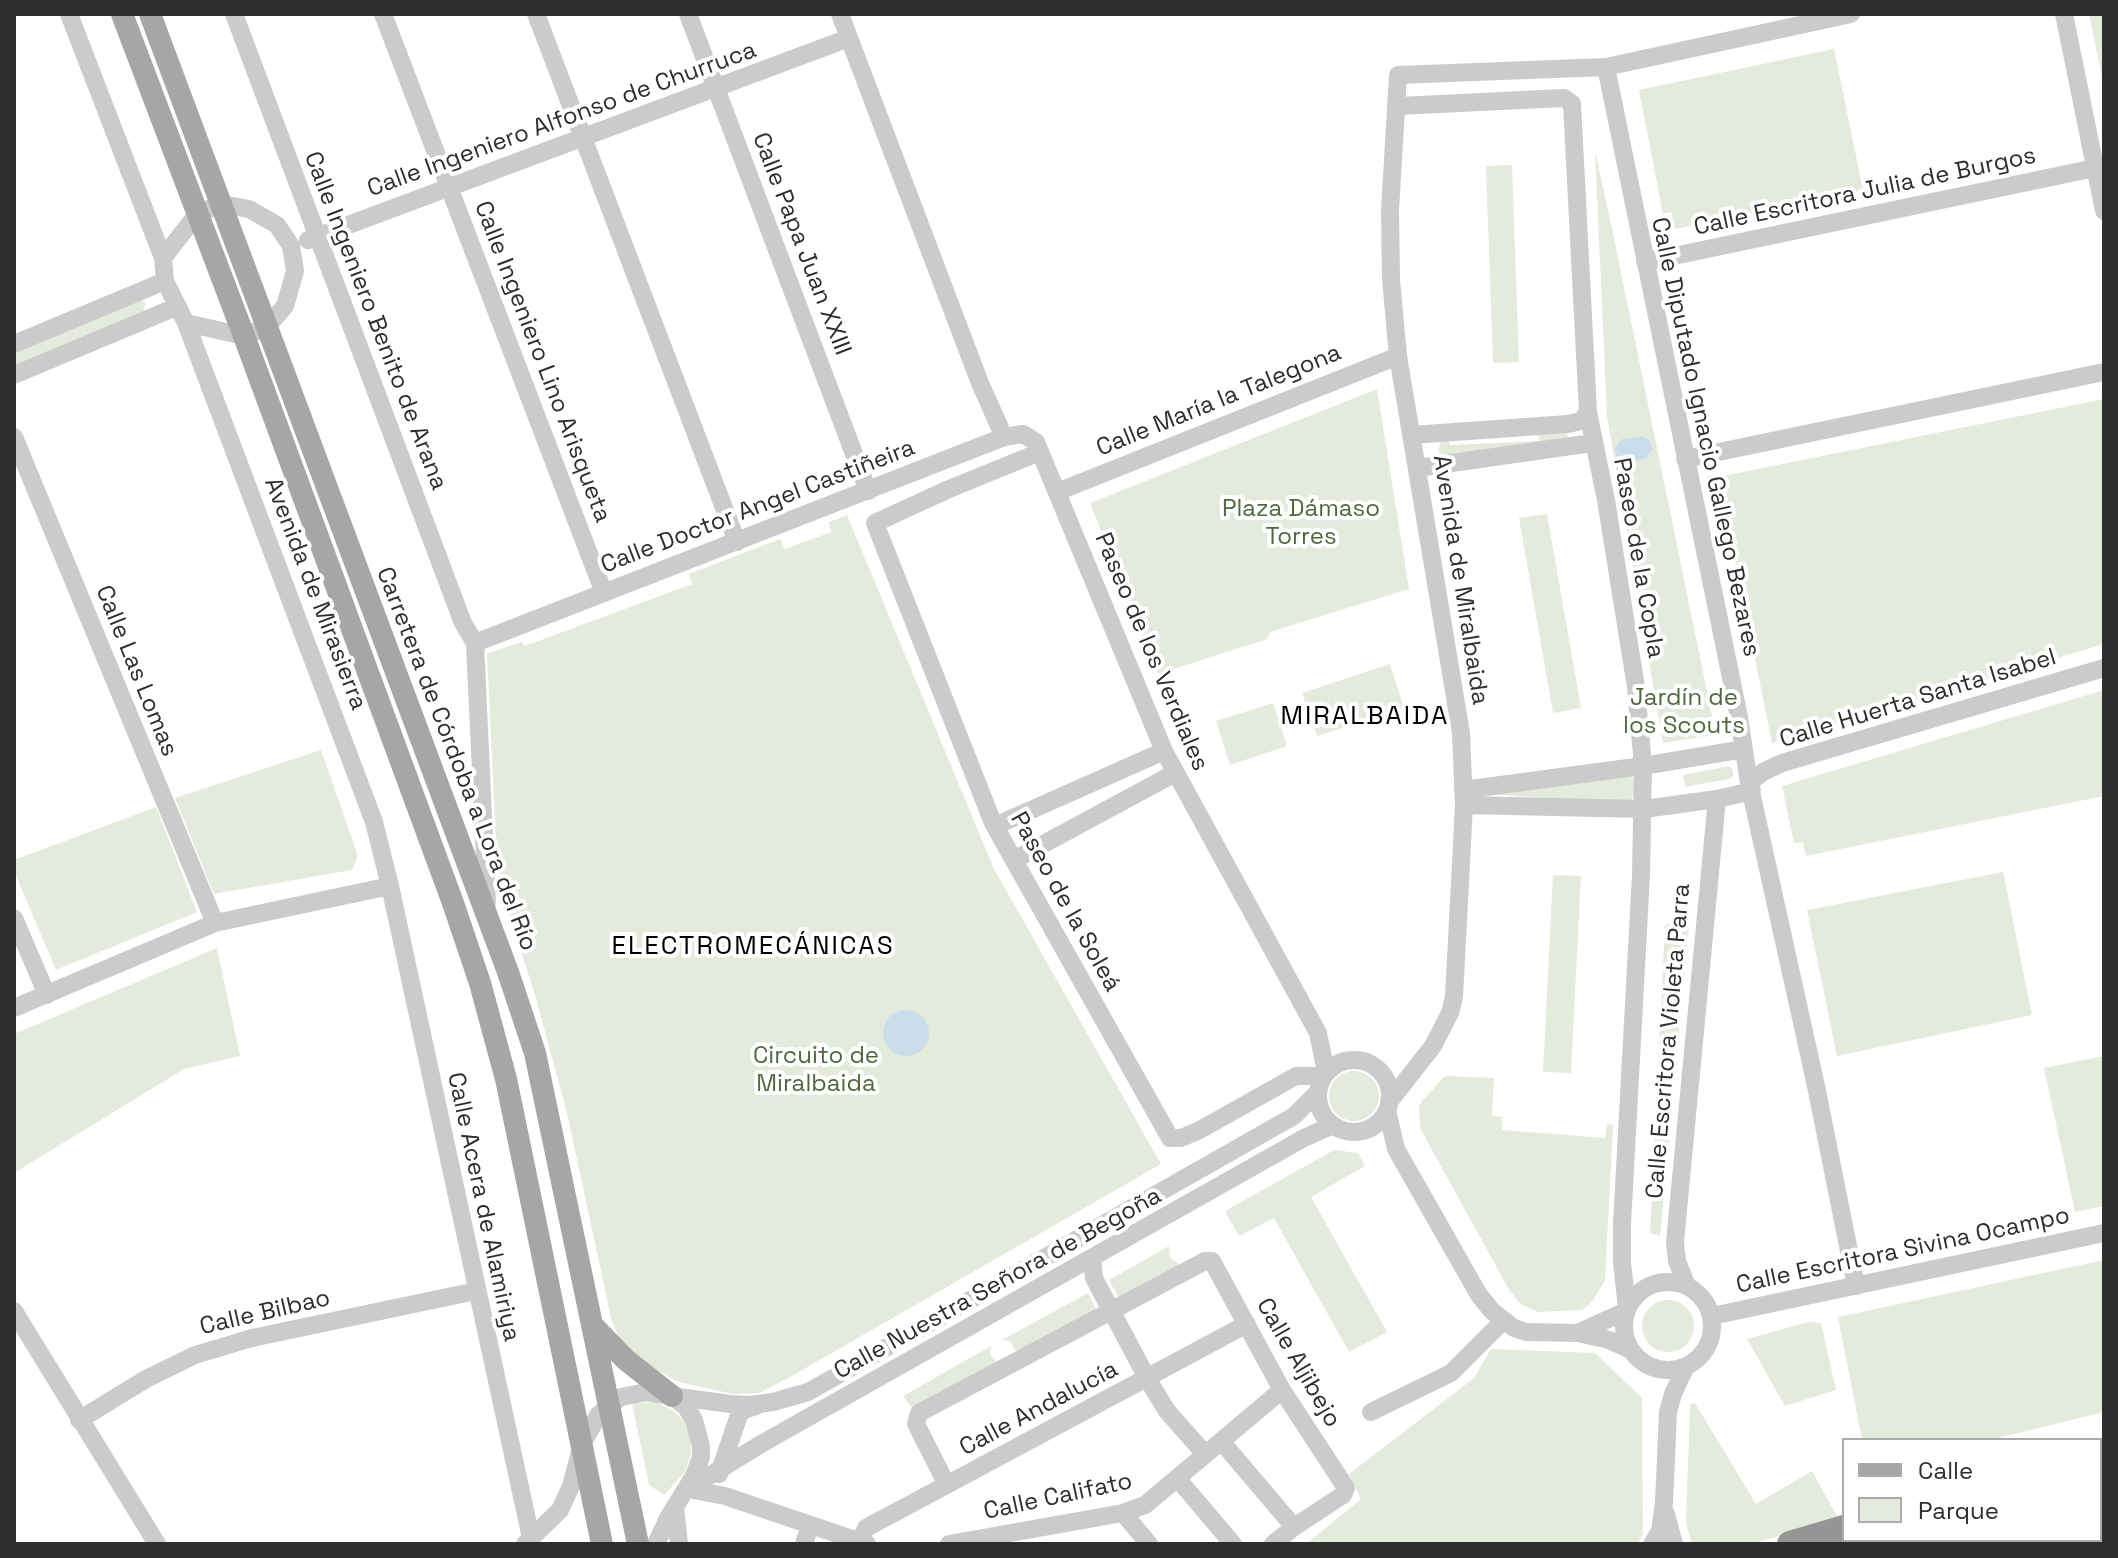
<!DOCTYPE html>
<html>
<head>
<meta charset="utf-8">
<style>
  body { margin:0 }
  #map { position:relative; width:2118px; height:1558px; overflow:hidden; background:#fff; font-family:"Space Grotesk",sans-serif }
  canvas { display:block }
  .frame { position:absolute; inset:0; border:16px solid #2e2e2e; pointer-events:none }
  .legend { position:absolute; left:1842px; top:1438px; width:260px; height:104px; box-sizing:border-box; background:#fff; border:2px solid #ababab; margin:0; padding:10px 14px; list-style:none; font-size:24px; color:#2e2e2e }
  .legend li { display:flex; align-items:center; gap:16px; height:40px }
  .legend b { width:40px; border:2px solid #ababab }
</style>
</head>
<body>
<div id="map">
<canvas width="2118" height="1558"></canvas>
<div class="frame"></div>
<ul class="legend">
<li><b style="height:10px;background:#a6a6a6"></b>Calle</li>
<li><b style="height:22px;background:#e4ebdc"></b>Parque</li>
</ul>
</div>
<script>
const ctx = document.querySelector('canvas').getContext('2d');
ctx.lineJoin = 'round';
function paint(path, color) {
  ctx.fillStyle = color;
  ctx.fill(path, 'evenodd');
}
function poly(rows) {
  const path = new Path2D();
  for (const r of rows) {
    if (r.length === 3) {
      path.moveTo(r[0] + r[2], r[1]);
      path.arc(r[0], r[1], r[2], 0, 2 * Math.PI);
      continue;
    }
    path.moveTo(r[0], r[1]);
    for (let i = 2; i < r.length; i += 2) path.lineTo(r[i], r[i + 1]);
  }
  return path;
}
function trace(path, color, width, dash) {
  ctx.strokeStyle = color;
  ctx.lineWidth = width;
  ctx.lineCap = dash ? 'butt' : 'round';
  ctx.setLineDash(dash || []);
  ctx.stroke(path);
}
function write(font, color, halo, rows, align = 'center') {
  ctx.font = font + ' "Space Grotesk",sans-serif';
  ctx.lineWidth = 8;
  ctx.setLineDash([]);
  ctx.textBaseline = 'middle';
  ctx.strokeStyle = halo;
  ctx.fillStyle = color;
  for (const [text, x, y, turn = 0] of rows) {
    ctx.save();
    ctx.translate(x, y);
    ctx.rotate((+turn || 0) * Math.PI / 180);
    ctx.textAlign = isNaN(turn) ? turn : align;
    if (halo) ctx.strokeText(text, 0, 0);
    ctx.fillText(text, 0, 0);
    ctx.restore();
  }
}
const green = poly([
  [2089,14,2104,14,2104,87],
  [1834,49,1863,190,1675,229,1671,212,1663,214,1639,90],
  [1595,151,1611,224,1716,735,1663,743,1607,416],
  [1512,165,1519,362,1493,363,1486,166],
  [138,298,146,303,143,312,14,367,14,350],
  [1377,389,1409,589,1270,632,1267,639,1158,674,1090,503],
  [2104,399,2104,644,1772,743,1718,477],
  [1539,432,1567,433,1568,437,1564,441,1445,460,1438,451,1441,440,1448,437,1450,445,1539,441],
  [1547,514,1581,708,1553,713,1519,518],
  [847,515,994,869,1161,1164,790,1377,759,1393,733,1394,678,1382,636,1359,619,1338,612,1322,566,1109,535,995,503,894,497,861,487,654,521,642,525,646,692,584,689,574,780,539,785,549,831,532,829,522],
  [1390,664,1404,708,1317,736,1302,693],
  [2104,690,2104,796,1806,856,1803,842,1794,843,1782,786],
  [1273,703,1287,746,1230,765,1216,721],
  [321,750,358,856,352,870,214,894,175,798],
  [1729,766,1733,770,1733,776,1729,779,1685,787,1683,775],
  [1631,773,1636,789,1630,804,1486,794],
  [156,807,197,912,56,970,14,871,14,860],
  [2003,872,2032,1015,1837,1056,1807,910],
  [1553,875,1581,876,1571,1073,1543,1072],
  [1668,924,1689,926,1660,1236,1650,1233,1665,926],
  [217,948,240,1056,184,1069,14,1173,14,1034],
  [2104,1056,2104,1206,2075,1212,2044,1068],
  [1354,1096,25],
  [1445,1076,1494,1078,1492,1116,1502,1117,1502,1130,1605,1138,1607,1124,1613,1125,1605,1281,1591,1303,1582,1310,1538,1312,1520,1304,1508,1288,1420,1128,1419,1107,1422,1101],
  [1334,1150,1358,1153,1365,1166,1311,1197,1387,1332,1349,1352,1274,1218,1239,1236,1225,1211],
  [1169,1246,1170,1258,1179,1264,1181,1269,1121,1302,1109,1280],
  [2104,1260,2104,1412,1990,1440,1862,1440,1838,1317],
  [1088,1293,1098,1313,1016,1351,1010,1341,1002,1340],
  [1668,1326,26],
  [1809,1322,1821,1323,1836,1390,1785,1406,1747,1339],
  [991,1346,990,1354,997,1363,915,1412,903,1396],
  [1491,1349,1595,1353,1642,1398,1643,1535,1637,1544,1306,1544,1361,1499,1349,1474,1474,1378],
  [655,1402,673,1410,684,1421,690,1435,691,1454,685,1472,664,1495,649,1485,632,1403],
  [1695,1403,1756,1504,1812,1471,1838,1518,1752,1544,1692,1544,1686,1523,1690,1404]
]);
const water = poly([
  [1643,436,1650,441,1653,449,1645,459,1625,463,1617,460,1615,448,1622,439],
  [906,1033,23]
]);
const minor = poly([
  [69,14,163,258,165,281,186,323,244,336,267,327,285,306,295,271,291,246,277,225,249,209,222,204,198,213,163,258],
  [234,14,463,623,475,643,487,902],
  [383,14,604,593],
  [536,14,737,542],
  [688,14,868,491],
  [840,14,980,383,1004,437],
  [2064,14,2104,211],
  [1606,67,1739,717,1749,783,1816,1086,1856,1286],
  [1398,106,1564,98,1572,104,1588,412,1606,500,1636,687,1643,766,1641,875,1622,1224,1622,1262,1627,1309],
  [308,240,849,38],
  [1645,262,2095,168],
  [186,323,374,822,390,886,531,1538],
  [14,344,165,281],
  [14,375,176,307],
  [1411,435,1568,424,1581,421,1588,412],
  [14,437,215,923],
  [1040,452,949,489,875,523,993,823,1170,1138,1181,1138,1198,1131,1296,1076,1323,1076],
  [1685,459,2104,372],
  [1417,468,1592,443],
  [1057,492,1398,356],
  [475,643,1004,437,1023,434,1036,442,1164,751,1318,1033,1326,1072],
  [1749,783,1763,772,1782,763,2104,668],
  [1463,790,1643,766,1744,749],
  [1464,805,1644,809,1717,799,1752,791],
  [995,826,1164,751],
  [1014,860,1175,773],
  [14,918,47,995],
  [14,1008,215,923,390,886],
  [1354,1096,36],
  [1389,1102,1433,1046,1450,1013,1454,997,1464,805,1461,733,1398,356,1391,279,1390,210,1398,75,1606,67,1851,14],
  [1387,1110,1396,1149,1479,1295,1492,1311,1514,1328,1526,1332,1578,1333,1609,1340,1631,1350],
  [1092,1259,1094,1278,1147,1378,1167,1411,1205,1454],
  [1668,1326,44],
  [1687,1286,1677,1261,1675,1242,1717,799],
  [14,1311,157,1544],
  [1712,1316,2104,1233],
  [1578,1333,1626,1311],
  [672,1396,730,1404,751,1405,773,1402,808,1392,1294,1116,1317,1093],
  [1371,1412,1451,1373,1503,1321],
  [79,1420,146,1379,195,1355,252,1338,476,1291],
  [1221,1441,1294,1527],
  [719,1474,739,1415,744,1410,756,1406],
  [1177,1478,1233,1544],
  [947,1485,916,1424,919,1413,1205,1261,1212,1261,1282,1390,1346,1488,1343,1495,1294,1527,1273,1544],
  [688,1489,761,1444,1304,1138,1333,1125],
  [688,1489,725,1496,867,1544],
  [675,1507,679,1544],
  [1123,1513,1149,1544],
  [1666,1514,1674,1544],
  [860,1542,866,1528,1247,1324],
  [525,1544,560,1510,571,1486,582,1444,599,1414,621,1397,646,1392,672,1396,686,1407,694,1420,701,1446,701,1457,694,1476,668,1518,656,1544],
  [804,1544,810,1525],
  [949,1544,1123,1513,1145,1505,1282,1390],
  [1652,1544,1660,1531,1664,1503,1668,1412,1673,1394,1685,1368]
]);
const major = poly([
  [122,14,244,336,453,903,480,983,506,1079,602,1544],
  [150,14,508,972,535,1053,638,1544],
  [595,1328,626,1360,672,1396]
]);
const highway = poly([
  [2100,1461,2104,1460],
  [2100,1484,2104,1483],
  [2100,1507,2104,1506],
  [2100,1528,2104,1527],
  [1790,1544,1844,1528],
  [1895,1544,1908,1540],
  [1980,1544,1993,1540],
  [2056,1544,2067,1540]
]);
const streetNames = [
  ["Calle Ingeniero Alfonso de Churruca",562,120,-20],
  ["Calle Escritora Julia de Burgos",1865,192,-12],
  ["Calle Papa Juan XXIII",801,244,69],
  ["Calle Ingeniero Benito de Arana",375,321,69],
  ["Calle Ingeniero Lino Arisqueta",542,362,69],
  ["Calle María la Talegona",1219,401,-22],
  ["Calle Diputado Ignacio Gallego Bezares",1705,437,78],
  ["Calle Doctor Angel Castiñeira",758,507,-21],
  ["Paseo de la Copla",1638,558,80],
  ["Avenida de Miralbaida",1460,580,81],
  ["Avenida de Mirasierra",315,594,69],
  ["Paseo de los Verdiales",1151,652,67],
  ["Calle Las Lomas",136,671,68],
  ["Calle Huerta Santa Isabel",1918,699,-17],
  ["Carretera de Córdoba a Lora del Río",456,759,69],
  ["Paseo de la Soleá",1065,902,61],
  ["Calle Escritora Violeta Parra",1669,1041,-85],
  ["Calle Acera de Alamiriya",483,1207,78],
  ["Calle Escritora Sivina Ocampo",1903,1251,-12],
  ["Calle Nuestra Señora de Begoña",998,1284,-29],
  ["Calle Bilbao",265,1313,-13],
  ["Calle Aljibejo",1298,1363,60],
  ["Calle Andalucía",1039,1409,-28],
  ["Calle Califato",1058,1497,-12]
];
const parkNames = [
  ["Plaza Dámaso",1301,509],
  ["Torres",1301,537],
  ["Jardín de",1684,698],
  ["los Scouts",1684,726],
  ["Circuito de",816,1056],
  ["Miralbaida",816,1084]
];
const neighbourhoodNames = [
  ["MIRALBAIDA",1365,717],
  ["ELECTROMECÁNICAS",753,947]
];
paint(green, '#e4ebdc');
paint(water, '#c9ddea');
trace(minor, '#cbcbcb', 18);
trace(major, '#a6a6a6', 22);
trace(highway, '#959595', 26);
write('24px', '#2e2e2e', '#fff', streetNames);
write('24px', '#51683e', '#fff', parkNames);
ctx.letterSpacing = '2px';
write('26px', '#000', '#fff', neighbourhoodNames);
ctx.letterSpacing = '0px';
</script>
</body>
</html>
